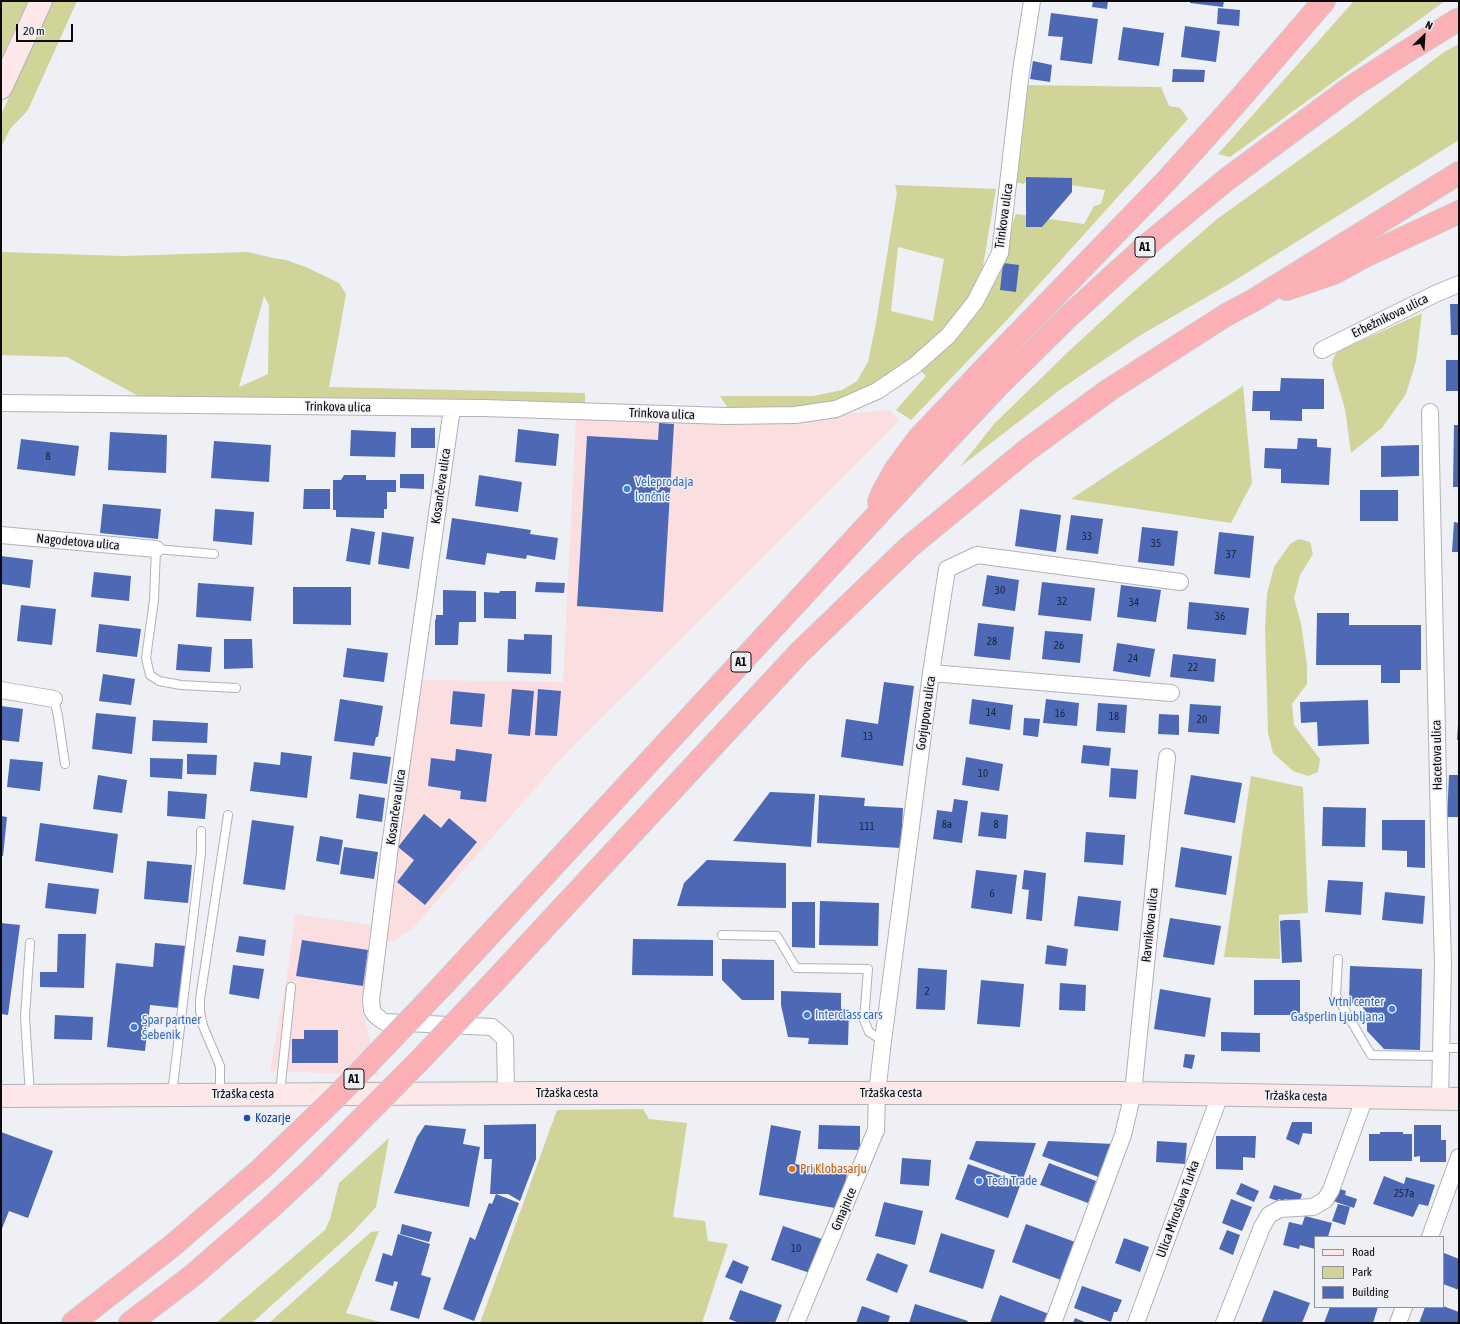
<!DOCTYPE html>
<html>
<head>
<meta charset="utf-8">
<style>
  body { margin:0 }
  #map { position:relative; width:1460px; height:1324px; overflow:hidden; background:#eef0f5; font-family:"Asap Condensed",sans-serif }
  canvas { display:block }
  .frame { position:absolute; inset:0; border:2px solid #0b0b0d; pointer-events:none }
  .legend { position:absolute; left:1314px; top:1236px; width:130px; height:72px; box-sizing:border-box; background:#eef0f5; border:1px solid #939498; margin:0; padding:5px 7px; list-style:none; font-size:12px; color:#0b0b0d }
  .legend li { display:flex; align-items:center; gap:8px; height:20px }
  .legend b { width:20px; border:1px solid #939498 }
  .north { position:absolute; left:1404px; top:16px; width:40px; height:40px; -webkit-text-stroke:3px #eef0f5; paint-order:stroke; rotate:25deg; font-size:11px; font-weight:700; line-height:16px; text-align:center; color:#0b0b0d }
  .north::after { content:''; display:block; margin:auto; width:14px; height:18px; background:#0b0b0d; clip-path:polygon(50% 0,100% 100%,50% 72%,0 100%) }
  .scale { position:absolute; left:16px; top:24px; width:57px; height:18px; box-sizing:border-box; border:2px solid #0b0b0d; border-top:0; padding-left:5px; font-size:12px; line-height:14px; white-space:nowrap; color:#0b0b0d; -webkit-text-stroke:3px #eef0f5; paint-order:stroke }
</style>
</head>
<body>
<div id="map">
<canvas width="1460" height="1324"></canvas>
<div class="frame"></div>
<ul class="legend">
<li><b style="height:5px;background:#fee7e9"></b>Road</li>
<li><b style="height:11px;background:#d0d499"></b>Park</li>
<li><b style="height:11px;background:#4d69b5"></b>Building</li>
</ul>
<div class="north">N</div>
<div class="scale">20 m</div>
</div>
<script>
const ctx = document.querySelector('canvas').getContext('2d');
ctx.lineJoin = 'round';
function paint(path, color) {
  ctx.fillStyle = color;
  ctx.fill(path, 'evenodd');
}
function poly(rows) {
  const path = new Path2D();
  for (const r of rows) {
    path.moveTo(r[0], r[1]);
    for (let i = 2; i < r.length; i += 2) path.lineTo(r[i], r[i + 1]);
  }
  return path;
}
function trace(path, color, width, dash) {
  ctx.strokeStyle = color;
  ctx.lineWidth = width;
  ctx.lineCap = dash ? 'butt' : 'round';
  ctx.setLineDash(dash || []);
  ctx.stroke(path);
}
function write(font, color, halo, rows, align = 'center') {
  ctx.font = font + ' "Asap Condensed",sans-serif';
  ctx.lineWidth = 3;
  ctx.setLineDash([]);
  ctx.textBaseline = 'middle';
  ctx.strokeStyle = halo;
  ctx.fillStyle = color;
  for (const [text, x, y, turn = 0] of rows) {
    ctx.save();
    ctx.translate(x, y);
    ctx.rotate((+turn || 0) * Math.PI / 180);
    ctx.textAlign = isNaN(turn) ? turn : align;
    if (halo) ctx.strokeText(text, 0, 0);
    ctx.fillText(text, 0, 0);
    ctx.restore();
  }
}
const industrial = poly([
  [889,410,899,421,566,753,413,928,395,940,382,944,421,680,563,682,576,419,721,422,780,420],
  [295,914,371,925,368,950,370,950,362,1009,379,1075,270,1071,287,976]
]);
const green = poly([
  [1,1,28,1,1,59],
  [53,1,77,1,28,110,10,129,1,148,1,115],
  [1354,1,1445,1,1230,157,1218,154],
  [1459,44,1459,140,1229,284,1139,336,1061,389,960,467,994,424,1069,351,1132,293,1217,219,1348,125,1444,52],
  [1024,85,1161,87,1169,106,1180,108,1188,119,1006,321,911,420,896,410,926,376,920,370,958,335,986,300,996,277,1004,227,1011,228,1016,214,1084,224,1094,206,1101,204,1105,190,1028,179,1024,184,1014,182],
  [895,185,996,189,982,272,966,304,941,333,908,363,871,388,832,402,796,407,728,408,720,396,813,396,842,390,857,381,868,362,876,323,897,193],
  [898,247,944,259,933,321,891,311],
  [1,252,123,256,248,252,273,258,286,260,308,268,339,283,346,294,339,334,329,387,585,393,585,403,140,397,67,357,1,355],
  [264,296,269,305,268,374,239,387],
  [1422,313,1416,361,1406,394,1382,428,1351,453,1345,409,1332,365,1333,359,1337,352],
  [1243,386,1252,483,1231,523,1071,499],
  [1299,539,1310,542,1313,554,1300,575,1294,598,1301,624,1307,665,1307,684,1292,704,1294,725,1320,759,1318,772,1308,776,1293,771,1273,753,1268,733,1265,629,1267,594,1274,567,1290,544],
  [1251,776,1303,787,1308,913,1279,915,1280,959,1224,957],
  [643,1109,649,1119,687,1123,673,1217,705,1221,708,1241,728,1244,702,1323,480,1323,557,1110],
  [389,1138,376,1207,352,1233,252,1323,216,1323,325,1230,330,1219,339,1183],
  [379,1231,346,1313,384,1323,269,1323,371,1232]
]);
const building = poly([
  [1093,1,1108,1,1107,9,1092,7],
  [1190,1,1224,1,1223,7,1190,3],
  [1218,8,1240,10,1239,26,1217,24],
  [1051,13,1098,19,1092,64,1060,60,1063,37,1048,36],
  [1185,26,1220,31,1216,62,1181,57],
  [1123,27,1164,33,1159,66,1118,60],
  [1033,61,1052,65,1050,82,1030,79],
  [1173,69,1205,70,1204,82,1172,82],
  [1026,177,1072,178,1072,192,1042,227,1026,227],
  [1003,263,1019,265,1016,292,1000,290],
  [1450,304,1459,304,1459,335,1451,335],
  [1446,360,1459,360,1459,391,1446,391],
  [1281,378,1324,379,1324,409,1302,409,1302,421,1270,420,1270,411,1252,411,1253,391,1280,391],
  [659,423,674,424,663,612,577,606,587,436,658,440],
  [1454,425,1459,425,1459,487,1453,487],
  [411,428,435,428,435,448,411,448],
  [518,429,559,434,556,466,515,462],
  [351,430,396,432,395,457,350,456],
  [110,432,167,435,166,473,108,470],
  [1298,438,1317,439,1317,447,1331,448,1329,485,1281,483,1281,469,1264,468,1265,448,1297,449],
  [21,439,79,446,75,476,17,469],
  [214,441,271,445,269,482,211,478],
  [1419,445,1419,476,1381,477,1381,446],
  [400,474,424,474,424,489,400,488],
  [344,475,366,475,366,480,396,480,396,492,387,492,387,509,384,509,384,518,336,517,336,510,333,510,333,480,341,480],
  [479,475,522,482,518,512,475,506],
  [304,489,330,489,330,509,303,509],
  [1360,490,1398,490,1398,521,1360,521],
  [103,504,161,509,158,539,100,533],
  [215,509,254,512,252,545,213,541],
  [1020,509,1061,515,1056,552,1015,546],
  [1071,515,1103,519,1098,554,1066,550],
  [452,518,531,530,530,534,558,538,555,560,527,555,526,559,487,553,485,565,446,559],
  [1454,522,1459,523,1459,552,1452,552],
  [1142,527,1178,531,1174,566,1138,562],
  [351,528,375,532,370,565,346,561],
  [382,532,414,537,409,569,378,564],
  [1219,532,1254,536,1250,578,1214,574],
  [1,556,33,560,30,588,1,584],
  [94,572,131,576,129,601,91,597],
  [987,575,1019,580,1015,611,982,606],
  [536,582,565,583,564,593,535,592],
  [1042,582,1095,588,1091,621,1038,615],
  [198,583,254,587,251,621,196,617],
  [1121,585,1161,590,1156,622,1117,617],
  [293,587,351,587,351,625,293,624],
  [443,590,476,591,476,622,459,622,458,645,435,645,435,619,436,620,436,615,443,615],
  [500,591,516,591,516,619,484,618,484,592,499,593],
  [1189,602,1249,608,1246,635,1187,629],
  [21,605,56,609,52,645,17,641],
  [1317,613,1349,613,1349,625,1421,625,1421,670,1400,670,1400,683,1381,683,1381,665,1316,665],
  [978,623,1014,627,1010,660,974,656],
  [99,624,141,629,137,657,96,652],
  [1045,631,1083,634,1080,663,1042,659],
  [524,634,552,635,551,674,507,672,508,639,524,640],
  [224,639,252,639,253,668,224,669],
  [1117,643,1155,649,1150,677,1113,671],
  [178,644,212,647,210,672,176,670],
  [347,648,388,653,384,682,343,677],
  [1173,654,1216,659,1214,682,1170,677],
  [103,674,135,679,131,705,99,701],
  [884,682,914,686,903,766,841,757,846,719,878,724],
  [512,689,534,691,530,736,508,734],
  [538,689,561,691,557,736,535,735],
  [453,691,485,694,482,727,450,724],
  [340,699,383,706,378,737,376,737,374,746,334,741],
  [972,699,1013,705,1010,730,969,724],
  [1046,699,1079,703,1077,726,1043,723],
  [1368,700,1369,744,1318,746,1317,722,1301,723,1300,702],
  [1098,703,1127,705,1125,733,1096,731],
  [1190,704,1221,706,1219,734,1188,732],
  [1,706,23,709,19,742,1,740],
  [96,713,136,717,132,754,92,749],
  [1159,714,1179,715,1179,735,1158,734],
  [1024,718,1040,719,1038,737,1023,735],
  [153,720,208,723,207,743,152,741],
  [1458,724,1459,724,1459,740,1457,740],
  [1083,745,1111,748,1109,766,1081,763],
  [456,749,492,754,486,802,460,799,461,791,428,786,431,758,455,761],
  [281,752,312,756,307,798,250,791,254,762,280,765],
  [353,752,391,757,387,784,350,779],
  [187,754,217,755,216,775,187,774],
  [966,757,1003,764,999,791,962,785],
  [150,758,183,759,182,779,150,777],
  [10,759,43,762,40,791,7,787],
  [1111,768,1138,770,1136,799,1109,797],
  [98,775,127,780,122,813,93,809],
  [1191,775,1242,783,1235,823,1184,814],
  [1449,775,1459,775,1459,817,1447,817],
  [168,791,207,794,205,819,167,816],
  [770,792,815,794,811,847,733,841],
  [359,794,385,798,382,822,356,818],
  [819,795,865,798,864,806,903,808,901,848,817,843],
  [954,799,968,801,962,843,933,839,937,810,952,812],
  [1323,807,1366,808,1365,847,1322,846],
  [981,812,1008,815,1006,839,978,836],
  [424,814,441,828,449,818,477,842,425,905,397,882,414,860,398,847],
  [1,816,7,817,3,856,1,856],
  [252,820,294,826,285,890,243,884],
  [1382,820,1425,820,1425,868,1407,867,1407,851,1382,850],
  [40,823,118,834,113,873,35,861],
  [1086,832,1125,835,1123,865,1084,862],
  [320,836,343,840,339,865,316,861],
  [344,847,378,852,374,879,340,874],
  [1181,847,1232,856,1226,895,1175,887],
  [707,860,786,863,786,908,677,906,684,883],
  [147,861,192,865,188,903,144,899],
  [976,870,1017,875,1012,914,971,908],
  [1024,870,1046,873,1042,921,1026,919,1029,890,1022,889],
  [1328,880,1363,882,1361,915,1325,912],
  [48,883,99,889,96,914,45,908],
  [1385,892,1425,896,1423,924,1382,920],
  [1078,896,1121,901,1118,931,1074,926],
  [820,901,879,903,878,946,819,945],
  [792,902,815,902,815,948,792,947],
  [1170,918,1221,926,1214,965,1163,957],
  [1285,920,1300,920,1302,962,1282,963,1280,921],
  [1,923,20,925,8,1015,1,1014],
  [58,934,86,934,84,988,40,987,40,972,57,972],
  [239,936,266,940,264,956,236,952],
  [633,939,713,940,713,976,632,975],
  [302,940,368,950,363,986,296,976],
  [155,943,186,946,179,1008,150,1005,145,1051,107,1047,116,963,153,967],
  [1047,945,1068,949,1066,966,1045,964],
  [722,959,774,960,774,1000,742,1000,722,980],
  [233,965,264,969,259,999,229,994],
  [1350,966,1422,969,1420,1050,1384,1049,1367,1031,1367,1013,1360,1004,1349,1003],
  [918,968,947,970,945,1010,916,1009],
  [981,980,1024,984,1020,1027,977,1024],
  [1254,980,1300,980,1300,1015,1254,1015],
  [1060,983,1086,985,1085,1011,1059,1010],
  [1160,989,1211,998,1205,1037,1154,1029],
  [781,991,841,993,841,1009,849,1010,848,1045,808,1044,809,1038,788,1037,781,1005],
  [55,1015,93,1017,92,1040,54,1039],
  [304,1030,338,1030,338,1063,292,1063,292,1039,304,1039],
  [1221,1032,1260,1033,1260,1052,1221,1051],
  [1185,1054,1195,1055,1192,1069,1183,1067],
  [1292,1122,1312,1122,1312,1134,1303,1133,1299,1145,1286,1139],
  [536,1124,536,1159,520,1201,508,1194,490,1194,492,1159,484,1159,484,1125],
  [425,1125,466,1129,463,1144,480,1147,469,1207,394,1193,417,1137],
  [771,1125,801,1131,795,1164,847,1173,841,1209,759,1195],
  [819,1125,860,1126,860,1150,818,1149],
  [1414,1125,1441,1125,1441,1140,1446,1140,1446,1162,1420,1162,1420,1156,1414,1157],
  [1,1132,53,1151,28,1218,9,1211,1,1231],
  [1380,1132,1403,1132,1403,1134,1412,1134,1412,1161,1369,1161,1369,1134,1380,1134],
  [1216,1136,1256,1136,1255,1158,1243,1157,1243,1170,1216,1169],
  [976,1141,1036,1143,1023,1179,969,1159],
  [1048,1141,1114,1144,1101,1178,1042,1156],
  [1157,1141,1187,1143,1185,1164,1156,1162],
  [902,1158,931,1160,929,1186,900,1184],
  [1049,1163,1096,1181,1088,1203,1040,1185],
  [968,1164,1021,1183,1008,1218,955,1199],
  [1384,1176,1404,1184,1406,1177,1435,1185,1428,1206,1419,1204,1413,1217,1373,1204],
  [1241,1183,1259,1191,1254,1202,1236,1194],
  [1274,1185,1302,1194,1299,1204,1285,1199,1284,1201,1278,1199,1278,1201,1269,1198],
  [1337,1188,1346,1191,1345,1195,1357,1199,1354,1208,1333,1201],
  [496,1194,519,1203,474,1321,443,1309,470,1237,475,1240,489,1203,492,1204],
  [1231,1199,1252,1207,1242,1231,1222,1223],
  [884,1202,923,1211,915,1245,875,1236],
  [1338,1204,1350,1207,1345,1225,1332,1221],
  [1305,1216,1332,1223,1328,1237,1315,1237,1315,1249,1300,1245,1299,1249,1283,1245,1289,1222,1302,1225],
  [402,1224,432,1232,429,1242,400,1234],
  [1026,1224,1075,1242,1061,1280,1012,1262],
  [783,1226,822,1239,810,1273,771,1260],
  [1227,1230,1240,1235,1233,1255,1219,1249],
  [941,1233,995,1250,983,1289,929,1272],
  [398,1234,430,1244,421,1275,431,1278,419,1319,390,1310,398,1282,394,1281,393,1286,375,1281,383,1253,392,1256],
  [1124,1238,1149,1247,1140,1272,1115,1263],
  [877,1253,908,1265,897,1293,866,1280],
  [1444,1253,1459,1259,1459,1290,1443,1284,1443,1256],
  [733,1260,749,1267,742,1284,725,1277],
  [1082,1286,1122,1300,1117,1312,1114,1312,1111,1322,1074,1308],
  [740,1290,782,1305,775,1323,739,1323,729,1319],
  [1274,1290,1310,1303,1302,1323,1261,1323],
  [1000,1295,1049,1314,1045,1323,990,1323],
  [915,1304,968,1321,967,1323,909,1323],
  [862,1306,890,1316,888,1323,856,1323],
  [1443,1306,1459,1312,1459,1323,1419,1323,1425,1307,1443,1307],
  [1330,1307,1378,1307,1373,1323,1324,1323],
  [1075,1318,1087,1323,1073,1323]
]);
const lane = poly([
  [214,554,156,549,154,600,146,658,150,675,159,681,181,685,236,688],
  [54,699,58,716,65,764],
  [722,935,777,936,796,968,868,969,864,1020,869,1032,883,1041],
  [30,943,25,1017,30,1095],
  [1338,959,1336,995,1371,1055,1441,1056],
  [1441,1048,1459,1048],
  [220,1093,220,1066,203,1026,200,1011,200,999,228,815],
  [280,1093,291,987],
  [172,1094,201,853,201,831]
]);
const street = poly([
  [1322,350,1435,294,1459,284],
  [1,403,483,408,726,416,795,415,836,409,877,391,914,366,948,336,975,302,1000,253,1021,71,1032,1],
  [452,408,390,846,371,1000,372,1010,375,1015,384,1022,492,1027,500,1034,505,1039,506,1093],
  [1430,412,1439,827,1443,963,1440,1099],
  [1,535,156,549],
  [931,673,1171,693],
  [1,690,54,699],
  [1430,1237,1459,1157],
  [796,1323,876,1130,877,1093,883,1041,931,673,947,569,977,555,1180,582],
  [1053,1323,1123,1135,1133,1093,1167,757],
  [1136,1323,1220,1095],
  [1224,1323,1262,1227,1269,1215,1280,1209,1313,1207,1325,1200,1331,1190,1365,1097],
  [1398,1323,1404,1307]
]);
const secondary = poly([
  [1,88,41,1],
  [1,1096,539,1093,1133,1093,1459,1099]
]);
const highway = poly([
  [1287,289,1334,273,1363,257,1459,212],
  [879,502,883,492,896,469,918,439,989,364,1168,179,1237,102,1324,1],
  [492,984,799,653,909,547,1027,450,1109,390,1226,315,1254,300,1459,173],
  [443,985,915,474,998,386,1070,315,1146,246,1226,180,1350,88,1393,60,1459,19],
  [73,1323,172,1246,261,1169],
  [130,1323,192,1276,268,1210,312,1169]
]);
const highwayBridge = poly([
  [261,1169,336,1097,443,985],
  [312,1169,420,1060,492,984]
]);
const markers = [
  [627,489,4,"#3f7fe0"],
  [1392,1009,4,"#3f7fe0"],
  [807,1015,4,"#3f7fe0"],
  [134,1027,4,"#3f7fe0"],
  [247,1118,4,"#1a4fb4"],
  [792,1169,4,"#e8710a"],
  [979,1181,4,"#3f7fe0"]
];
const numberNames = [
  ["8",48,457],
  ["33",1087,537],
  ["35",1156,544],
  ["37",1231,555],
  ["30",1000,591],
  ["32",1062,602],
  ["34",1134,603],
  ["36",1220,617],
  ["28",992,642],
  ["26",1059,646],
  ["24",1133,659],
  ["22",1193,668],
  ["14",991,713],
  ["16",1060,714],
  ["18",1114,717],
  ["20",1202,720],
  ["13",868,737],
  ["10",983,774],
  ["8a",947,825],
  ["8",996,825],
  ["111",867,827],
  ["6",992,894],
  ["2",927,992],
  ["257a",1404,1194],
  ["10",796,1249]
];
const shields = [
  [1145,247,20],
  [741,662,20],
  [354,1079,20]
];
const shieldNames = [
  ["A1",1145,247],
  ["A1",741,662],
  ["A1",354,1079]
];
const streetNames = [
  ["Trinkova ulica",1004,216,-82],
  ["Erbežnikova ulica",1390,316,-26],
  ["Trinkova ulica",338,407,1],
  ["Trinkova ulica",662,414,2],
  ["Kosančeva ulica",441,486,-82],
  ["Nagodetova ulica",78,542,5],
  ["Gorjupova ulica",926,713,-82],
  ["Hacetova ulica",1437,755,-91],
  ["Kosančeva ulica",396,807,-82],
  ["Ravnikova ulica",1150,925,-84],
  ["Tržaška cesta",567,1093],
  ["Tržaška cesta",891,1093],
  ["Tržaška cesta",243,1094],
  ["Tržaška cesta",1296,1096,1],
  ["Gmajnice",844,1209,-67],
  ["Ulica Miroslava Turka",1178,1209,-70]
];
const shopNames = [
  ["Veleprodaja",635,482],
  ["lončnic",635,497],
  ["Vrtni center",1384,1002,"right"],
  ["Gašperlin Ljubljana",1384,1017,"right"],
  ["Interclass cars",815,1015],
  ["Spar partner",142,1020],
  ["Šebenik",142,1035],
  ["Tech Trade",987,1181]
];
const transitNames = [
  ["Kozarje",255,1118]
];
const foodNames = [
  ["Pri Klobasarju",800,1169]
];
paint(industrial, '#fadee0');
paint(green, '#d0d499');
paint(building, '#4d69b5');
trace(lane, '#b0b2b7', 10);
trace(street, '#b0b2b7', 18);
trace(secondary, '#b0b2b7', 24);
trace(highway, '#cececf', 24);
trace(lane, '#fff', 8);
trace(street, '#fff', 16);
trace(secondary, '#fee7e9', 22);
trace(highway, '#fab0b5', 22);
trace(highwayBridge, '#cececf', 24, []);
trace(highwayBridge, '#fab0b5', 22);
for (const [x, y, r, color] of markers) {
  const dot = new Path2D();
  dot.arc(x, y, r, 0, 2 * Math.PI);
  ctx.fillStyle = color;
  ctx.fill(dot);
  trace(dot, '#eef0f5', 1.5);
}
write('11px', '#1c2237', null, numberNames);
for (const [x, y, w] of shields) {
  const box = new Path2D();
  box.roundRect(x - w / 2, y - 10, w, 20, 3);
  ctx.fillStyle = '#eef0f5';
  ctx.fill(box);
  trace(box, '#0b0b0d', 1);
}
write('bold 12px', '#0b0b0d', null, shieldNames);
write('13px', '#0b0b0d', '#eef0f5', streetNames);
write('13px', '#366cbe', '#eef0f5', shopNames, 'left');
write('13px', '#164399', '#eef0f5', transitNames, 'left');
write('13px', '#c56008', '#eef0f5', foodNames, 'left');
</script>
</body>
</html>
